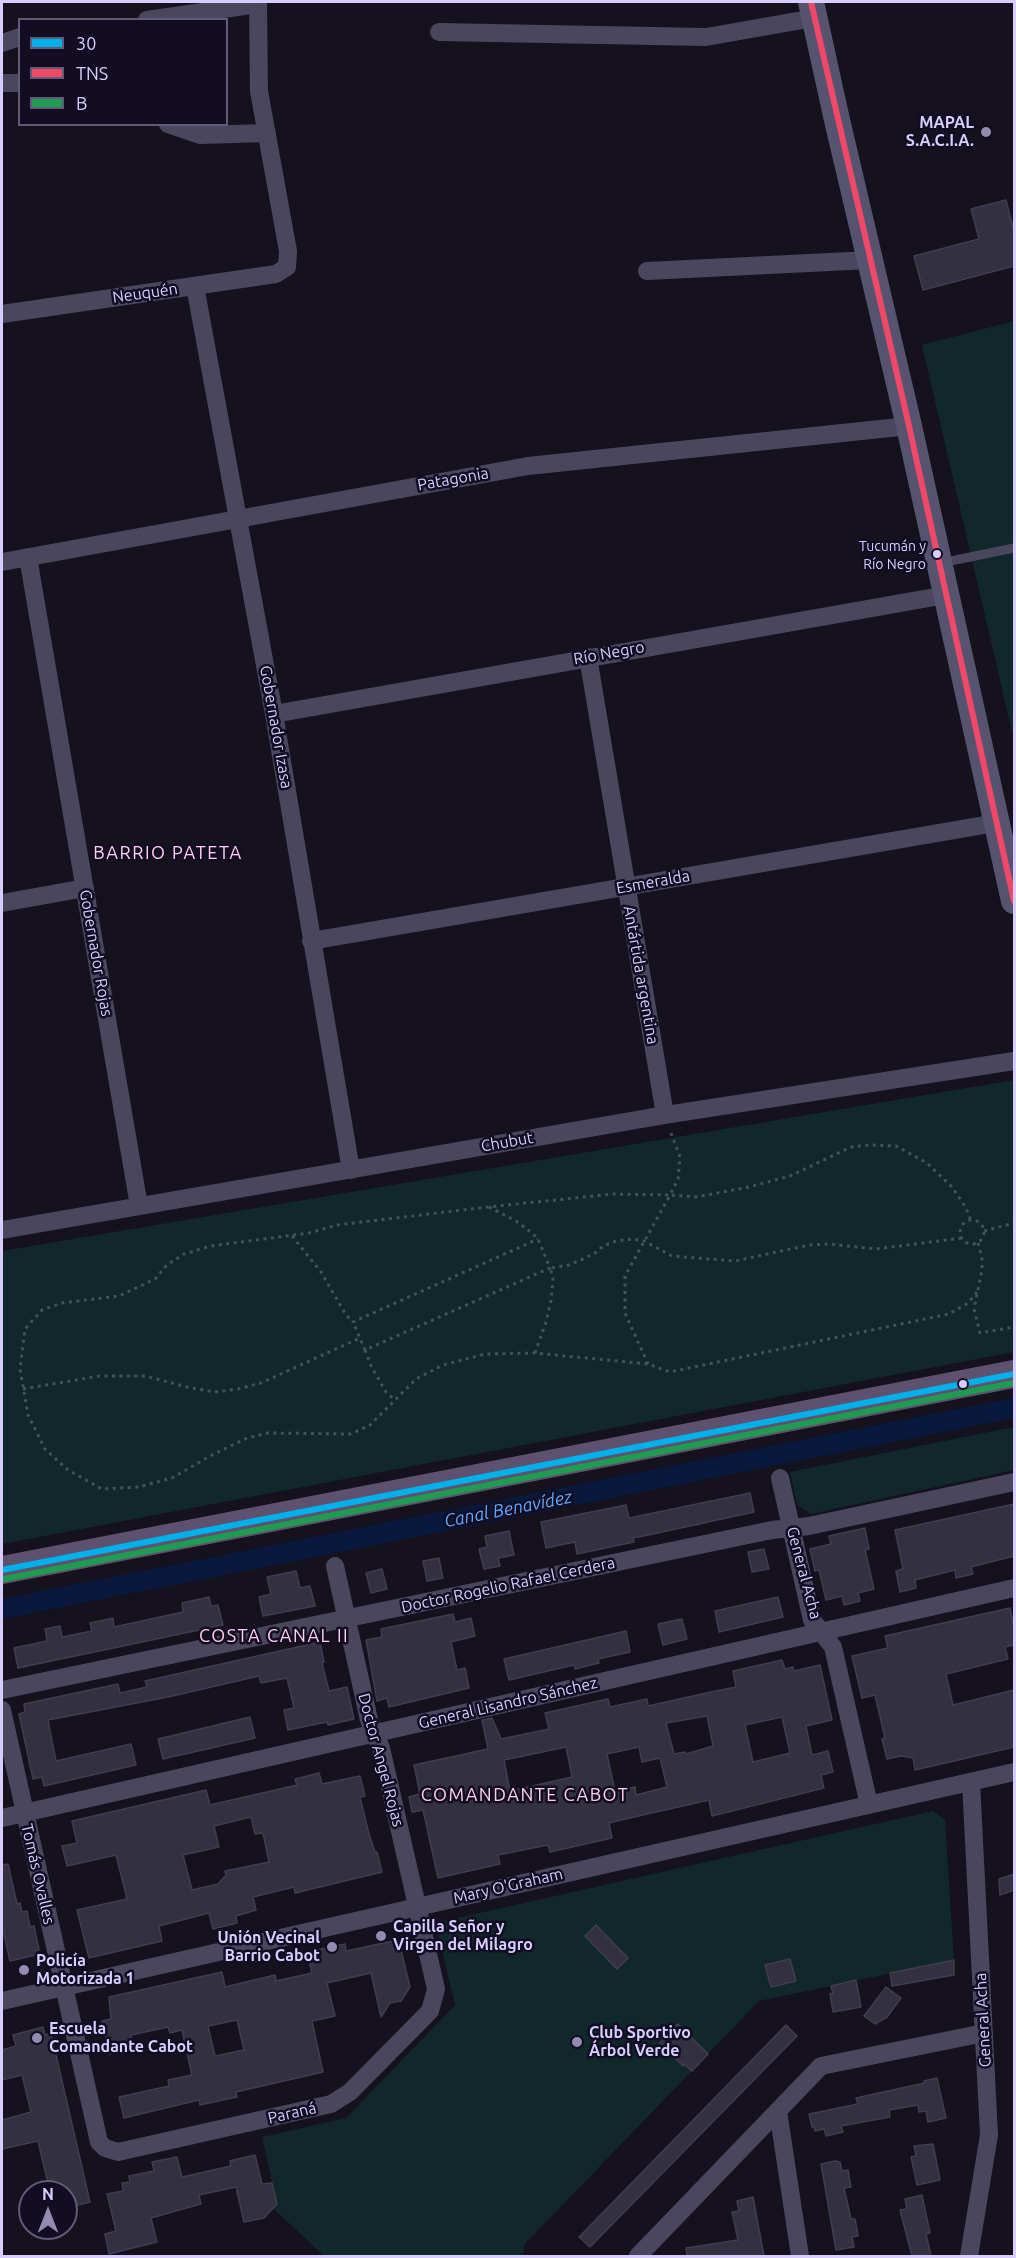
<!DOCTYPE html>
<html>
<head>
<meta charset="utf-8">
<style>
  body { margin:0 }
  #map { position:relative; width:1016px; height:2258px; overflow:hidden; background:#15121d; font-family:Ubuntu,sans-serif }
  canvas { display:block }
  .frame { position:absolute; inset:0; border:3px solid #d7ceff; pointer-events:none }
  .legend { position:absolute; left:18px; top:18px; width:210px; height:108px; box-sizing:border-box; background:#120d22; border:2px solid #615a7a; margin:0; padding:8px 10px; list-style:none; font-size:18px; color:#d7ceff }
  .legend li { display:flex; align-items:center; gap:12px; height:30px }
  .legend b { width:30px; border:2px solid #615a7a }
  .north { position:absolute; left:18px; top:2180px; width:60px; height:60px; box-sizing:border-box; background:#120d22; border:2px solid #615a7a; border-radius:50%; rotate:0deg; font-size:16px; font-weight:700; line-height:24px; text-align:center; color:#d7ceff }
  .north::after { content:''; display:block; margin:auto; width:21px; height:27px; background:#938cb0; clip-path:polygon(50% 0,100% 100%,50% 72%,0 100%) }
</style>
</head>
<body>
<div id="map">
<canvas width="1016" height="2258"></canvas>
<div class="frame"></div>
<ul class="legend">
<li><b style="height:8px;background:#00b0eb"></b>30</li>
<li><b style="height:8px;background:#f04867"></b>TNS</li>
<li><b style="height:8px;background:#209b52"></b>B</li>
</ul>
<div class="north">N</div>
</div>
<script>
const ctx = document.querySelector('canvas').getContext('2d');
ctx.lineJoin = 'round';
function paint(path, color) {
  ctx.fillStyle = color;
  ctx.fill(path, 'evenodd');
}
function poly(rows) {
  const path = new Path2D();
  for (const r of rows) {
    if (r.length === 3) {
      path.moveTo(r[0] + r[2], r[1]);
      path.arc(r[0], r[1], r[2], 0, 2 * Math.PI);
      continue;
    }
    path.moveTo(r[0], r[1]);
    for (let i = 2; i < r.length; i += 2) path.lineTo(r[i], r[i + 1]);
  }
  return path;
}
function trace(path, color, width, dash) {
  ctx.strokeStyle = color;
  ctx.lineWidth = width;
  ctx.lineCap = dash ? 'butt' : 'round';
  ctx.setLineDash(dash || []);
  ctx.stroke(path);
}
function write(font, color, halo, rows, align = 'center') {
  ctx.font = font + ' Ubuntu,sans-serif';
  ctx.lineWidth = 5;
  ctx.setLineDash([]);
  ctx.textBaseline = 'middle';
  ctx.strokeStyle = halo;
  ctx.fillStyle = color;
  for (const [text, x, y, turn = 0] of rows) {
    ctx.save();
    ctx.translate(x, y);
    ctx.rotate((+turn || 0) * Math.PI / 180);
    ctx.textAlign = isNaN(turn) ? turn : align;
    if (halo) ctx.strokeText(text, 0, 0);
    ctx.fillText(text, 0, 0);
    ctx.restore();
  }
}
const green = poly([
  [1014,321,1014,740,922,345],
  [1014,1080,1014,1352,2,1544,2,1251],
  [1014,1427,1014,1470,811,1514,797,1505,790,1472],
  [933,1811,945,1820,954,1960,759,2001,524,2245,523,2256,324,2256,273,2208,277,2204,262,2137,346,2118,455,2005,438,1934,444,1921]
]);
const canal = poly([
  [2,1609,1014,1408]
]);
const building = poly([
  [1006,200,1014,231,1014,266,923,290,914,256,979,239,971,209,1006,200],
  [750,1493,754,1512,653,1534,633,1538,634,1542,577,1554,575,1542,546,1548,541,1522,626,1505,629,1518,750,1493],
  [1014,1504,1014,1556,971,1567,973,1574,956,1578,955,1570,915,1580,916,1588,900,1592,896,1571,903,1569,895,1530,1014,1504],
  [865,1528,869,1549,865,1550,874,1589,858,1593,860,1601,844,1605,842,1596,826,1600,819,1570,815,1571,810,1549,831,1544,829,1536,865,1528],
  [509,1531,514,1555,498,1558,500,1566,484,1569,479,1549,487,1547,485,1536,509,1531],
  [764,1549,769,1569,752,1572,748,1552,764,1549],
  [439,1558,443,1578,427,1581,423,1561,439,1558],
  [382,1569,387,1589,371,1593,366,1573,382,1569],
  [296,1571,300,1588,310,1586,315,1606,263,1616,259,1597,271,1594,267,1577,296,1571],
  [209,1597,211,1606,218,1605,223,1625,18,1668,14,1648,47,1641,45,1629,60,1626,62,1637,92,1631,90,1623,113,1618,114,1627,183,1612,182,1603,209,1597],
  [778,1597,783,1617,719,1632,715,1611,778,1597],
  [1010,1608,1014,1628,1014,1645,1005,1647,1008,1659,946,1674,953,1705,1014,1690,1014,1747,915,1770,913,1758,901,1756,887,1759,882,1739,885,1738,875,1695,862,1698,852,1656,888,1648,885,1636,1010,1608],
  [453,1614,455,1622,471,1618,475,1636,451,1642,457,1670,465,1668,469,1688,389,1707,387,1698,377,1701,366,1640,382,1637,381,1629,453,1614],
  [682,1619,687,1639,663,1645,658,1624,682,1619],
  [626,1631,630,1652,598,1659,599,1663,575,1669,574,1665,509,1680,504,1659,626,1631],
  [320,1642,324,1662,322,1663,329,1691,347,1687,354,1719,328,1725,327,1722,288,1730,284,1710,294,1708,287,1678,261,1683,259,1676,168,1697,48,1720,56,1761,131,1744,136,1765,44,1786,42,1777,33,1779,19,1714,25,1712,24,1704,118,1684,120,1693,147,1687,145,1681,320,1642],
  [782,1660,785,1669,793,1667,794,1671,820,1665,832,1720,806,1726,812,1755,828,1751,833,1772,821,1775,824,1788,712,1816,709,1800,621,1820,609,1823,612,1838,550,1852,548,1845,498,1855,500,1864,438,1878,423,1810,412,1812,409,1797,420,1794,414,1765,488,1749,482,1720,492,1718,501,1739,549,1729,545,1713,608,1699,610,1707,647,1699,648,1706,711,1692,736,1687,733,1671,782,1660],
  [707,1716,713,1746,686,1754,685,1752,674,1754,666,1723,707,1716],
  [782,1717,790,1753,753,1762,745,1725,782,1717],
  [566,1747,572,1777,510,1791,504,1760,566,1747],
  [639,1747,642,1762,660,1758,667,1787,636,1795,635,1787,615,1791,607,1754,639,1747],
  [250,1717,255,1738,163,1759,158,1739,250,1717],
  [319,1773,322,1784,360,1776,365,1796,360,1797,369,1834,375,1852,377,1852,382,1872,295,1893,294,1887,253,1897,256,1910,236,1916,237,1923,213,1929,209,1913,159,1926,162,1941,89,1958,77,1910,127,1899,116,1855,67,1866,62,1846,77,1843,72,1821,206,1790,210,1805,297,1785,295,1779,319,1773],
  [251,1817,255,1834,263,1833,269,1862,225,1871,226,1875,218,1884,192,1890,183,1855,219,1847,214,1826,251,1817],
  [8,1864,17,1904,20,1903,22,1912,27,1911,30,1927,34,1926,39,1950,35,1951,36,1955,10,1961,4,1934,2,1934,2,1865,8,1864],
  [1014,1874,1014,1890,1000,1895,999,1879,1014,1874],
  [596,1925,628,1958,617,1969,585,1936,596,1925],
  [393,1941,400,1946,410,1987,401,2001,390,2003,381,2017,371,1973,327,1983,335,2016,312,2021,323,2072,236,2092,237,2097,200,2105,199,2100,124,2118,119,2097,169,2086,168,2080,192,2075,182,2030,170,2033,168,2027,131,2035,134,2048,109,2054,102,2021,111,2019,109,1997,222,1972,225,1987,275,1975,276,1981,312,1973,307,1952,345,1944,346,1951,393,1941],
  [237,2020,244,2050,215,2056,208,2026,237,2020],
  [790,1959,796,1981,771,1987,765,1965,790,1959],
  [954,1960,954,1975,892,1986,890,1973,954,1960],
  [856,1980,861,2007,833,2012,830,1994,833,1993,831,1986,856,1980],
  [886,1987,901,1998,887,2017,875,2024,864,2016,886,1987],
  [678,2024,708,2054,692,2071,684,2064,683,2066,660,2043,678,2024],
  [786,2025,797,2036,590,2247,579,2237,786,2025],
  [43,2027,45,2035,51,2033,90,2202,66,2208,66,2192,50,2192,38,2141,2,2149,2,2120,31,2112,22,2075,2,2080,2,2050,16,2046,13,2035,43,2027],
  [937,2078,946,2118,928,2122,926,2111,919,2112,918,2105,889,2110,890,2117,841,2126,843,2132,826,2136,824,2129,815,2131,814,2127,812,2127,809,2114,858,2104,856,2098,920,2084,924,2083,924,2081,937,2078],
  [933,2144,940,2180,917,2185,911,2157,916,2156,914,2146,933,2144],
  [255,2155,262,2184,272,2183,277,2204,264,2218,244,2222,236,2187,199,2195,201,2204,151,2218,157,2242,109,2254,105,2234,116,2231,107,2194,123,2191,122,2183,130,2182,129,2176,154,2171,152,2162,177,2157,182,2177,231,2166,230,2161,255,2155],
  [835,2161,840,2162,842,2171,848,2170,851,2187,844,2188,851,2219,855,2219,858,2236,852,2237,854,2247,836,2250,821,2164,835,2161],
  [922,2195,930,2233,926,2234,931,2256,912,2256,900,2210,907,2209,905,2199,922,2195],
  [753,2197,764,2256,687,2256,686,2248,738,2240,732,2212,739,2211,737,2201,753,2197]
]);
const path = poly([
  [671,1133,680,1157,678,1179,670,1195,696,1197,749,1187,790,1176,851,1147,871,1145,896,1146,927,1163,952,1187,966,1208,971,1221],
  [489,1207,516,1221,532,1233,538,1239,550,1268,365,1350,353,1322,538,1239],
  [972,1232,12],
  [984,1231,1014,1223],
  [292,1236,321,1272,346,1315,353,1322],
  [978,1243,982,1257,982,1270,974,1309,980,1333,1014,1327],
  [365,1350,371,1366,386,1392,394,1399],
  [535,1353,546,1322,551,1301,553,1278,550,1268,569,1265,583,1259,597,1252,603,1246,616,1241,632,1239,644,1241,672,1256,735,1261,809,1245,829,1244,876,1249,962,1238],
  [648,1364,625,1313,625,1276,670,1195,613,1194,488,1207,337,1225,309,1233,211,1246,184,1254,167,1265,155,1279,119,1296,62,1303,42,1310,25,1329,20,1369,28,1415,45,1449,68,1470,102,1489,139,1487,172,1478,212,1455,247,1438,268,1433,351,1434,370,1425,416,1379,443,1365,485,1354,535,1353,648,1364,670,1372,949,1314,968,1303,977,1292],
  [23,1389,99,1376,145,1376,191,1388,215,1392,238,1389,261,1383,360,1338]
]);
const service = poly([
  [941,563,1014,548]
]);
const minor = poly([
  [147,20,258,4],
  [439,32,706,37,814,18],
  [2,43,20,37],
  [2,83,20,83],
  [168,124,200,135,267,133],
  [647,271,870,260],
  [195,286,274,714,351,1170],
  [2,314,276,274,287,267,288,251,259,91,258,2],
  [28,557,139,1206],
  [2,562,528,466,909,426],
  [588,657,665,1115],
  [274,714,946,595],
  [2,903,85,888],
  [311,941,996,823],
  [2,1230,665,1115,1014,1061],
  [780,1478,812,1620,833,1647,869,1805],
  [2,1690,772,1530,809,1526,1014,1482],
  [2,1710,99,2142,105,2148,118,2152,331,2104,350,2092,430,2011,436,1989,381,1748,369,1720,335,1566],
  [2,1818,1014,1588],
  [2,2001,1014,1772],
  [778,2111,800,2256],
  [638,2256,821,2066,984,2033],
  [969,2256,989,2135,971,1782]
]);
const secondary = poly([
  [811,2,837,120,909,426,1014,901]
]);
const primary = poly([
  [2,1570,1014,1374]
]);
const bus1 = poly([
  [2,1570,1014,1374]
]);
const bus2 = poly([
  [811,2,909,426,1014,901]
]);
const bus3 = poly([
  [4,1579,1014,1383]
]);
const markers = [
  [986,132,6,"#938cb0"],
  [937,554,5,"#d7ceff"],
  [963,1384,5,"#d7ceff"],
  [381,1936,6,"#938cb0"],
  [332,1947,6,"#938cb0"],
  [24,1970,6,"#938cb0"],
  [37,2038,6,"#938cb0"],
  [577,2042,6,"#938cb0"]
];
const busNames = [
  ["Tucumán y",926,546],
  ["Río Negro",926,564]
];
const poiNames = [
  ["MAPAL",974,123,"right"],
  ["S.A.C.I.A.",974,141,"right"],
  ["Capilla Señor y",393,1927],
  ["Virgen del Milagro",393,1945],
  ["Unión Vecinal",320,1938,"right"],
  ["Barrio Cabot",320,1956,"right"],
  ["Policía",36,1961],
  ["Motorizada 1",36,1979],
  ["Escuela",49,2029],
  ["Comandante Cabot",49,2047],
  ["Club Sportivo",589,2033],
  ["Árbol Verde",589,2051]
];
const streetNames = [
  ["Neuquén",145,293,-8],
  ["Patagonia",453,479,-10],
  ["Río Negro",609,653,-10],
  ["Gobernador Izasa",276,727,80],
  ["Esmeralda",653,882,-10],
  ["Gobernador Rojas",96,953,80],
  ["Antártida argentina",641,975,80],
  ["Chubut",507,1142,-10],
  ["General Acha",804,1573,75],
  ["Doctor Rogelio Rafael Cerdera",508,1585,-12],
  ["General Lisandro Sánchez",508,1703,-13],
  ["Doctor Angel Rojas",381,1760,75],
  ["Tomás Ovalles",38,1874,77],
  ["Mary O'Graham",508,1886,-13],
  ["General Acha",983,2020,-93],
  ["Paraná",292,2113,-13]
];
const neighbourhoodNames = [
  ["BARRIO PATETA",168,853],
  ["COSTA CANAL II",274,1636],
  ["COMANDANTE CABOT",525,1795]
];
const waterNames = [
  ["Canal Benavídez",508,1509,-11]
];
paint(green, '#11282a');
trace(canal, '#09183d', 20);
paint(building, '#333040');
trace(building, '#413c51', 1.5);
trace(path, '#44505e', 3, [3, 4.5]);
trace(service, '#49465e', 9);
trace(minor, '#49465e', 18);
trace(secondary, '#565371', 26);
trace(primary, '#5e506f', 28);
trace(bus1, '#00b0eb', 6);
trace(bus2, '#f04867', 6);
trace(bus3, '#209b52', 6);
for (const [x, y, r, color] of markers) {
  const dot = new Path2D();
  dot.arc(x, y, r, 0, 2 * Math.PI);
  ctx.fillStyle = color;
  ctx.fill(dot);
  trace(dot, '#120d22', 2);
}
write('14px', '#d7ceff', '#120d22', busNames, 'right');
write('bold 16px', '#d7ceff', '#120d22', poiNames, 'left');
write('16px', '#d7ceff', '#120d22', streetNames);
ctx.letterSpacing = '1.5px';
write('18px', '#ffd0eb', '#120d22', neighbourhoodNames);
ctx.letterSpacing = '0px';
write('italic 18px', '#5caaff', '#120d22', waterNames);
</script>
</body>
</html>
